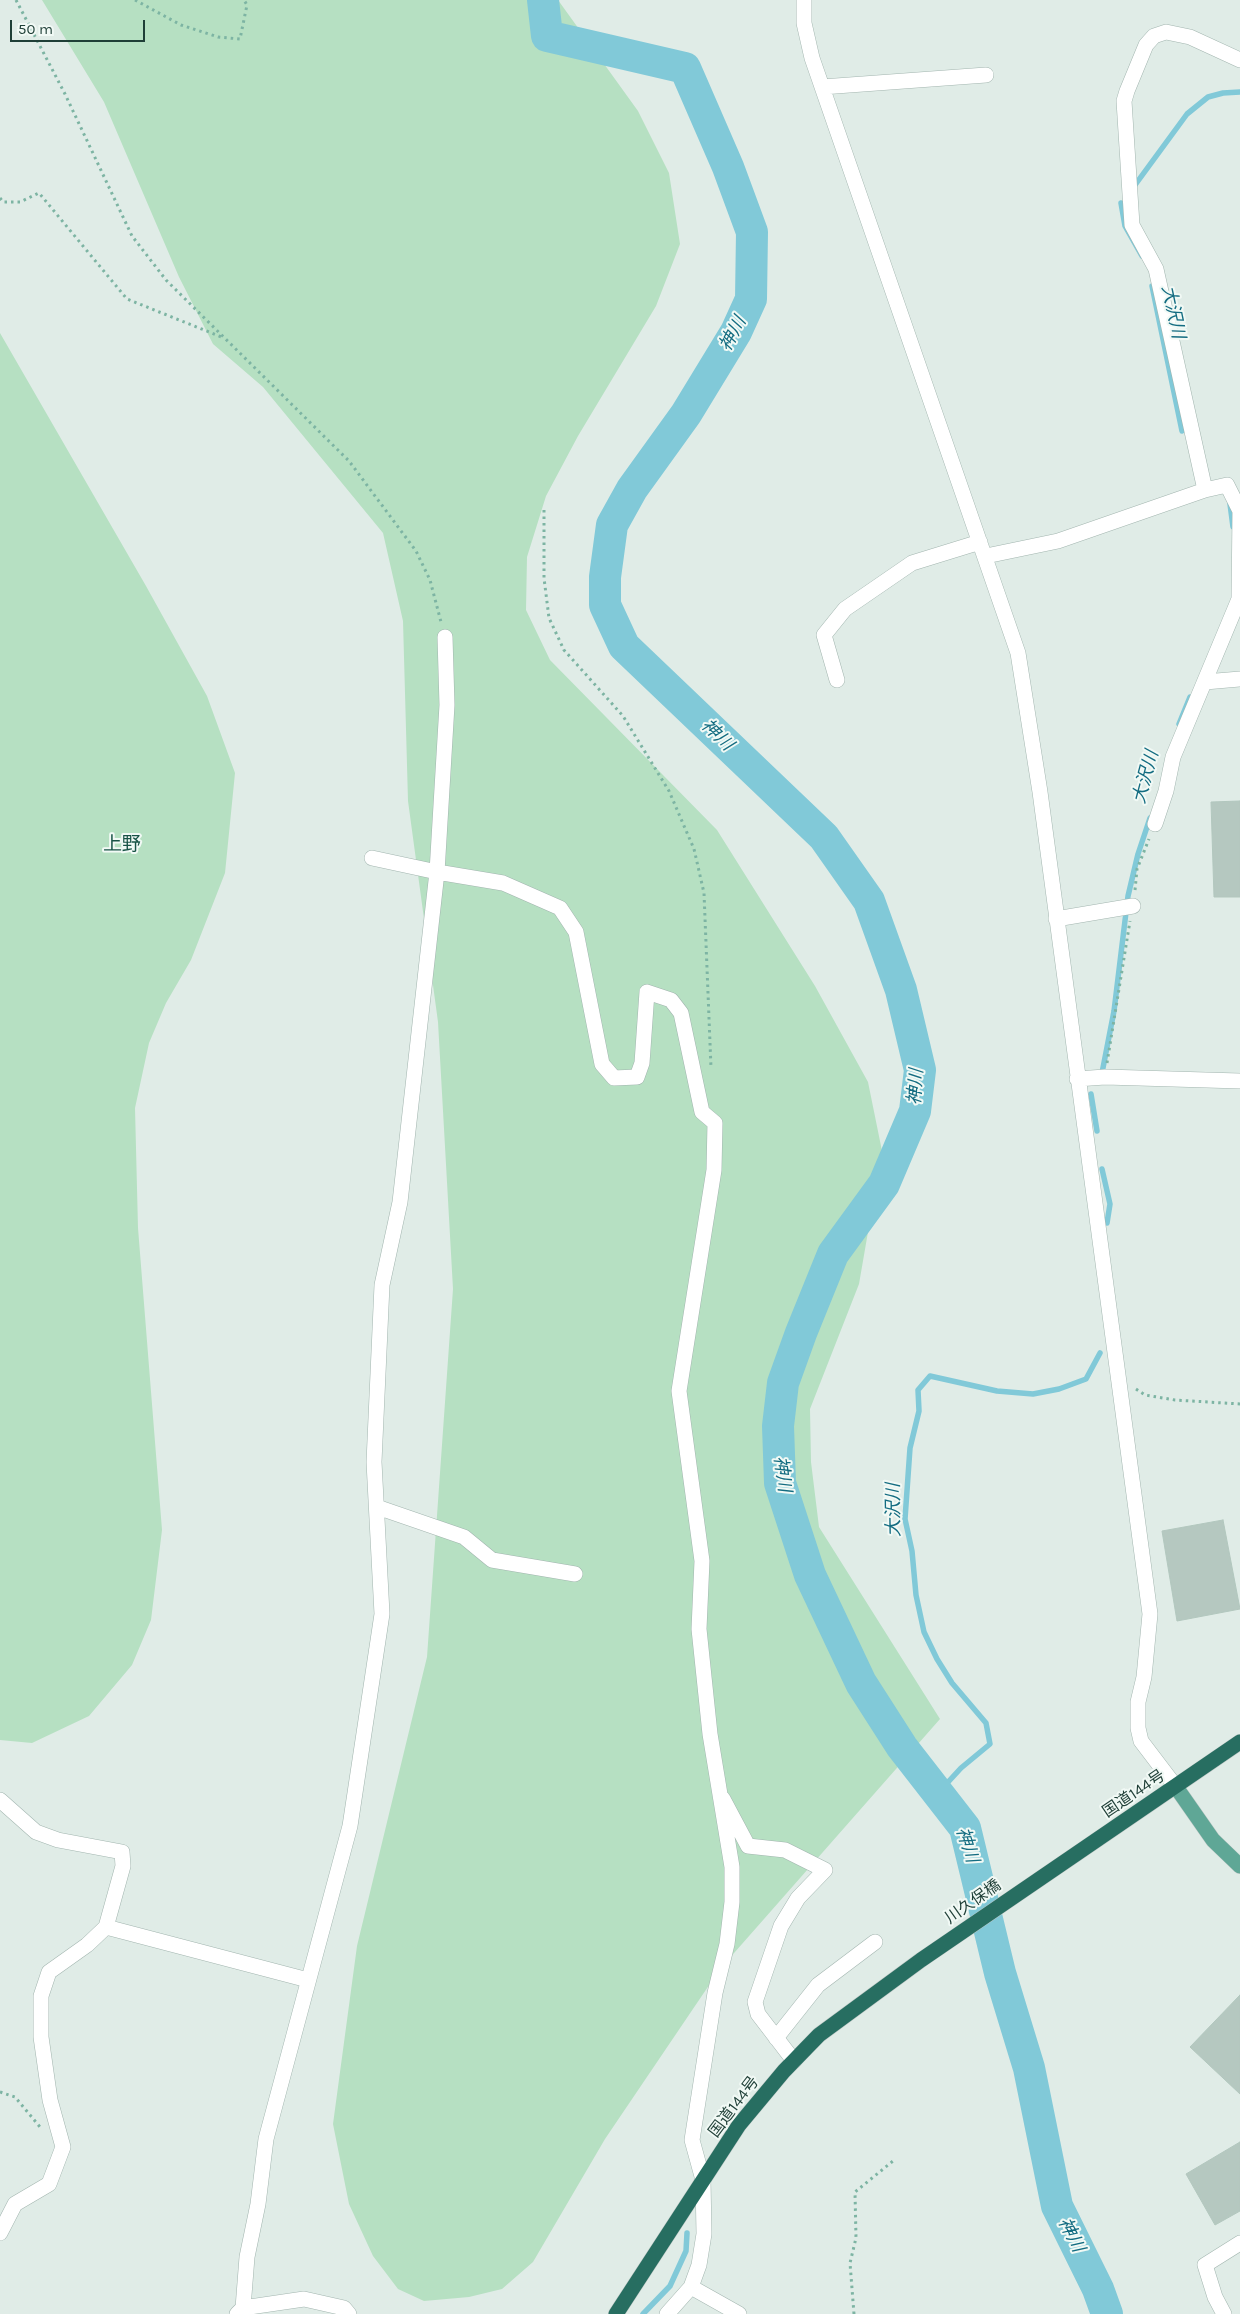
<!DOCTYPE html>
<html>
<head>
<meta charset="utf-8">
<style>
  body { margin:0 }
  #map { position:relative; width:1240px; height:2314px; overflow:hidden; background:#e0ece7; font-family:Karla,sans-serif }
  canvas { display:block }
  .scale { position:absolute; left:10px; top:20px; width:135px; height:22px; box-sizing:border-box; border:2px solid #1f3f37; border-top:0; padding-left:6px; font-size:15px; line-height:18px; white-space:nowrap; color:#1f3f37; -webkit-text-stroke:4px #f1f9f5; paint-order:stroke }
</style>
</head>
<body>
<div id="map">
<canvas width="1240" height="2314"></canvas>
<div class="scale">50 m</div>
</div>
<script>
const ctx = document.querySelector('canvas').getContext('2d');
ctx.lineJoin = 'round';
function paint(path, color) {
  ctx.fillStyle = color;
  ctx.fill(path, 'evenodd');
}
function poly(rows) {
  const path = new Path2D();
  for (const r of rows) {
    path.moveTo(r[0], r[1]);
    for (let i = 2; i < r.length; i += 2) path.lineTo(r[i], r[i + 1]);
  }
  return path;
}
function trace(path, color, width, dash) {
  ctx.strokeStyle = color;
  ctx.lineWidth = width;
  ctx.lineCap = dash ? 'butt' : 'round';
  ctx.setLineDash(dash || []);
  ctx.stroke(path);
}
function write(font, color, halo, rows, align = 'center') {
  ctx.font = font + ' Karla,"Noto Sans JP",sans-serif';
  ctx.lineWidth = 4;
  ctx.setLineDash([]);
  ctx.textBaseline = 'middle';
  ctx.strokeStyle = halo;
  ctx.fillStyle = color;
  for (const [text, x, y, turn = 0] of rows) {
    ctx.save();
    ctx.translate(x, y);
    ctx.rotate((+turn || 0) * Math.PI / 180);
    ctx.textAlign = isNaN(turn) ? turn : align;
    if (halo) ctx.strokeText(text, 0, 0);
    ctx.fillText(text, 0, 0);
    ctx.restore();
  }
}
const green = poly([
  [42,0,558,0,638,111,669,173,680,244,656,306,578,436,546,496,527,557,526,610,550,660,717,830,815,986,868,1082,882,1151,859,1284,810,1409,811,1462,819,1527,940,1719,720,1969,605,2139,533,2262,502,2289,469,2297,424,2301,398,2289,373,2256,349,2204,333,2124,357,1946,427,1657,453,1289,438,1022,408,801,403,621,383,533,263,387,213,344,179,277,104,102],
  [0,333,146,586,207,696,235,773,225,873,191,960,166,1003,149,1043,135,1108,138,1228,162,1530,151,1620,132,1665,89,1716,32,1743,0,1740]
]);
const stream = poly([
  [1135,185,1187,114,1208,97,1223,93,1240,92],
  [1121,203,1125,226,1142,256],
  [1152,286,1182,431],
  [1230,504,1233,527],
  [1179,724,1190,697],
  [1102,1073,1114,1011,1128,896,1138,854,1150,818],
  [1091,1094,1097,1131],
  [1102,1169,1110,1204,1107,1223],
  [938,1793,961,1768,990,1744,986,1723,952,1683,937,1659,924,1632,916,1595,912,1551,905,1519,910,1448,919,1411,918,1390,930,1376,997,1391,1033,1394,1059,1389,1086,1379,1100,1353],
  [643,2314,670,2286,686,2251,687,2233]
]);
const river = poly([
  [543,0,547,36,685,68,728,167,752,232,751,299,736,332,686,414,632,489,612,525,605,577,605,605,624,646,824,837,869,901,901,990,920,1070,915,1111,884,1184,833,1254,801,1333,783,1383,778,1426,780,1483,810,1575,861,1683,902,1747,965,1828,1000,1973,1029,2068,1057,2206,1098,2289,1107,2314]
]);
const building = poly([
  [1240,801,1240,897,1214,897,1211,802,1240,801],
  [1223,1520,1240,1609,1177,1621,1162,1531,1223,1520],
  [1240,1995,1240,2094,1190,2047,1240,1995],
  [1240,2142,1240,2211,1215,2225,1186,2174,1240,2142]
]);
const path = poly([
  [16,0,65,94,132,236,166,280,349,461,416,551,430,580,441,622],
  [135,0,181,25,218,37,240,39,247,5,244,0],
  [0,198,3,202,20,202,39,193,127,299,224,338],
  [544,510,544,578,549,618,564,650,623,716,669,791,694,849,704,893,711,1068],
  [1135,890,1137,869,1149,839],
  [1107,1063,1130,921],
  [1136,1389,1145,1395,1175,1400,1240,1404],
  [0,2092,15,2097,40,2127],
  [854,2314,850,2263,856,2238,855,2192,893,2161]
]);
const minor = poly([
  [804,0,804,23,812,58,1018,653,1040,792,1150,1614,1144,1677,1138,1702,1138,1728,1141,1741,1176,1787],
  [822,87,986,75],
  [1205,490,1156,269,1132,225,1124,101,1127,91,1146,45,1154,36,1166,32,1190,37,1240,60],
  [986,556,1058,541,1205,490,1227,485,1240,511,1239,599,1173,757,1166,791,1155,824],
  [837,680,824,635,845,609,912,563,980,542],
  [1205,682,1240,679],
  [372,858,437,872,503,883,560,908,576,932,602,1064,614,1078,637,1077,642,1063,647,992,671,1000,681,1013,702,1112,715,1123,714,1170,679,1391,702,1561,699,1629,710,1734,732,1867,732,1902,727,1944,715,1993,692,2140,703,2180,704,2234,699,2265,691,2287,667,2314],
  [1056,919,1133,906],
  [1077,1079,1105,1077,1240,1081],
  [377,1507,464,1537,492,1560,575,1574],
  [723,1799,748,1846,785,1850,825,1870,798,1898,781,1926,755,2002,758,2014,794,2061],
  [0,1800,36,1832,58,1840,122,1852,123,1866,106,1927,87,1945,49,1972,41,1996,41,2037,50,2100,63,2147,49,2184,15,2204,0,2233],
  [106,1927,308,1980],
  [776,2038,818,1985,875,1942],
  [691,2287,739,2314],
  [237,2314,243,2308,304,2299,344,2308,349,2314],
  [245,2314,243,2308,247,2257,258,2204,266,2139,350,1826,382,1614,374,1462,382,1285,400,1202,437,872,447,705,445,637],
  [1224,2314,1215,2297,1205,2265,1240,2243]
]);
const major = poly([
  [1176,1787,1213,1840,1240,1866]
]);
const highway = poly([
  [616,2314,739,2125,784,2071,819,2035,921,1960,1240,1742]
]);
const streetNames = [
  ["国道144号",1134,1794,-34],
  ["川久保橋",973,1902,-35],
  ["国道144号",734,2107,-53]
];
const waterNames = [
  ["大沢川",1173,312,78],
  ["神川",733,334,-62],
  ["神川",717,735,44],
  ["大沢川",1146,777,-75],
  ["神川",916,1087,-86],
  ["神川",782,1474,82],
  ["大沢川",894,1510,-91],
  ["神川",967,1845,72],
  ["神川",1071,2235,63]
];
const quarterNames = [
  ["上野",122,845]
];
paint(green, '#b6e0c2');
trace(stream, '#81c9d8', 5.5);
trace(river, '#81c9d8', 32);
paint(building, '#b5c8c0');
trace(building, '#b2c7be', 1);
trace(minor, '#a2b5af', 16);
trace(major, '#c0c9c7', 16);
trace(highway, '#c0c9c7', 16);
trace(path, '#7db4a3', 3, [2.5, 4]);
trace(minor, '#fff', 15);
trace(major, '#5fa796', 15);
trace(highway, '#276e61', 15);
write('16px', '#1f3f37', '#f1f9f5', streetNames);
write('italic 18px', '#136c81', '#f1f9f5', waterNames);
write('19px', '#185346', '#f1f9f5', quarterNames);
</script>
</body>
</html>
